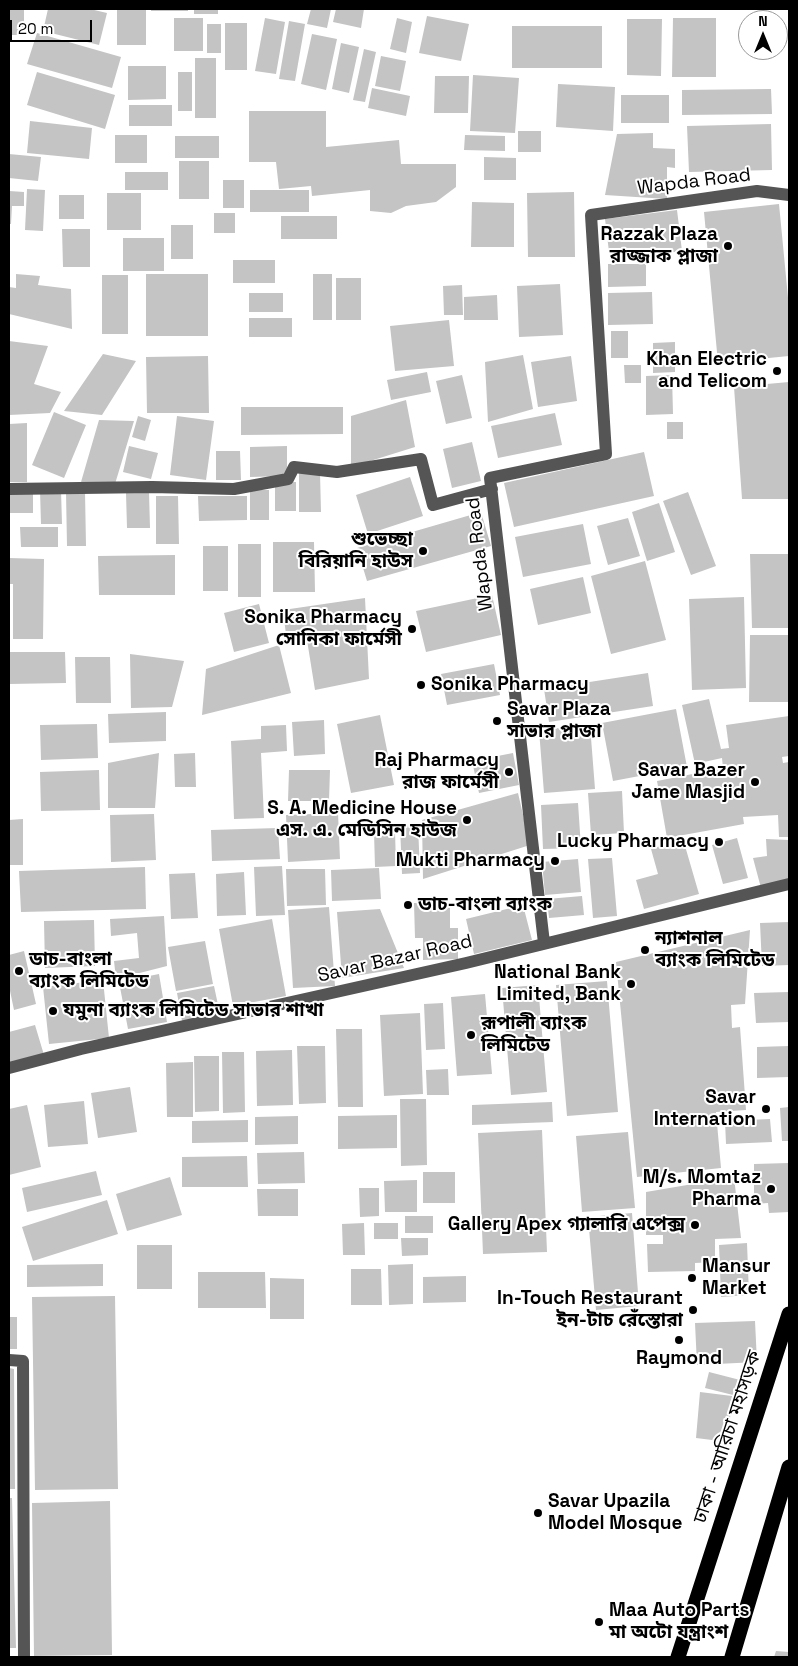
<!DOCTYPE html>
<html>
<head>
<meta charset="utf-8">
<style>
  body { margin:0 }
  #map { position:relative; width:798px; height:1666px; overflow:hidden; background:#fff; font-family:"Space Grotesk",sans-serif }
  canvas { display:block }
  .frame { position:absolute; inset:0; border:10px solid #000; pointer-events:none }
  .north { position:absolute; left:738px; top:10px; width:50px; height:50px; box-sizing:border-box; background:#fff; border:1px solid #999; border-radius:50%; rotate:0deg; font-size:14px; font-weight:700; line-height:20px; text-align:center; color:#000 }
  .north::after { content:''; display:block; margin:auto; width:18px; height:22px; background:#000; clip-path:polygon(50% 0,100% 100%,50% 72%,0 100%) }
  .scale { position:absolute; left:10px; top:20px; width:82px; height:22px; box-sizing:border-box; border:2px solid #000; border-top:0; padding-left:6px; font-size:15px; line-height:18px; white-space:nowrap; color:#000; -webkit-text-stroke:4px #fff; paint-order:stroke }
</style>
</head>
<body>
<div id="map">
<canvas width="798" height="1666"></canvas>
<div class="frame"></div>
<div class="north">N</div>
<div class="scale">20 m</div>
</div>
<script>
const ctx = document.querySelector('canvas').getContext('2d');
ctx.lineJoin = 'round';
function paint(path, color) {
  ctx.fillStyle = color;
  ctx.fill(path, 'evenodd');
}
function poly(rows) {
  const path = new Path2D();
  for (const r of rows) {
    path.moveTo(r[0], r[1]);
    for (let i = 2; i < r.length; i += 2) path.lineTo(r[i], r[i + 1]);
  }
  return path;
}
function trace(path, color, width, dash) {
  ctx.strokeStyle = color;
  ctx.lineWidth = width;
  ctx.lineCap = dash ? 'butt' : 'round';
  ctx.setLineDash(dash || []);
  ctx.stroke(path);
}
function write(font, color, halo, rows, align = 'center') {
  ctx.font = font + ' "Space Grotesk","Noto Sans Bengali",sans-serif';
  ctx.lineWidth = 4;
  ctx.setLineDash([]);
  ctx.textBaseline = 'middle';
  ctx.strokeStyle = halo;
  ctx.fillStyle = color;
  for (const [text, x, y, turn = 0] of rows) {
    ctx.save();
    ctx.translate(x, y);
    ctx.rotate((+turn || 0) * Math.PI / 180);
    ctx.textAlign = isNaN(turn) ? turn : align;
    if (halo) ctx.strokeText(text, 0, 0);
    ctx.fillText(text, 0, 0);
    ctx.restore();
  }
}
const building = poly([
  [9,9,24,9,24,35,9,35],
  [48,9,90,9,107,13,99,45,43,31],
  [117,9,146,9,146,45,117,45],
  [151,9,188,9,188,11,151,11],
  [194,9,218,9,218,14,194,14],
  [311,9,331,9,327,28,307,24],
  [336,9,364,9,361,28,333,22],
  [427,16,469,24,461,61,419,53],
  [174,18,203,18,203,51,174,51],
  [265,18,285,22,276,74,255,71],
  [397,18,412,22,406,53,390,49],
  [673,18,716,18,716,77,672,77],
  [627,19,662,19,661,76,627,75],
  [289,21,305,24,295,81,279,79],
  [225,23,247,23,247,70,225,70],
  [207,24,221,24,221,53,207,53],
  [512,26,602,26,602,68,512,68],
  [37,33,121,57,112,88,27,64],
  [312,34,337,39,326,90,301,84],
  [341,43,359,47,349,93,332,89],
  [364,49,376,52,365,102,353,100],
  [381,56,406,61,400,91,375,86],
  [195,58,216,58,216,118,195,118],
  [128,66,166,66,166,99,128,100],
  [37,72,115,95,105,129,27,105],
  [178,72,192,72,192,111,178,111],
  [473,75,519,78,515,133,470,131],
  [435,76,469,76,468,113,434,113],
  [558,84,615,87,613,131,556,127],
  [372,88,410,96,406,116,368,108],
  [771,89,772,114,682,115,682,90],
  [621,95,669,95,669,123,621,123],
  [129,105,172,105,172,126,129,126],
  [249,111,326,111,326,147,399,140,401,164,456,164,456,187,436,202,406,206,391,213,370,211,370,190,312,196,311,186,279,189,276,162,249,162],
  [30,121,92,128,89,159,27,153],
  [771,124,772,170,689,172,687,126],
  [518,131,541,131,541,152,518,152],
  [653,133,653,148,675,149,675,168,667,167,667,199,605,195,617,134],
  [115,135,147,135,147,163,115,163],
  [465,135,505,136,505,151,464,150],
  [175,136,219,136,219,158,175,158],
  [9,154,41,157,38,181,9,178],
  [484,157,516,158,516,180,484,180],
  [179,161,209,161,209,199,179,199],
  [125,172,168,172,168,190,125,190],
  [223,180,244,180,244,208,223,208],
  [27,189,45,190,43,231,25,230],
  [250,190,309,190,309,212,250,212],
  [9,191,24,192,24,206,12,206,11,224,9,224],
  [574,192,575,257,528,257,527,193],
  [107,193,141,193,141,230,107,230],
  [59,195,84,195,84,219,59,219],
  [472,202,514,203,514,247,471,247],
  [779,204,789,308,789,356,718,363,704,212],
  [677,210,682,251,610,260,605,219],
  [214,213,235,213,235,233,214,233],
  [281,216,337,216,337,239,281,239],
  [171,225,193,225,193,259,171,259],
  [62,229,90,229,90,267,63,267],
  [123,238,164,238,164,271,123,271],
  [233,260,275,260,275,283,233,283],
  [608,264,646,264,646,286,608,287],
  [16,274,40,276,38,285,71,289,72,329,9,314,9,287,16,288],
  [146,274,208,274,208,336,146,336],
  [313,274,332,274,332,320,313,320],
  [102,275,128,275,128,334,102,334],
  [336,278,361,278,361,320,336,320],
  [560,284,563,335,519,337,517,286],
  [462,285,463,315,444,315,443,286],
  [652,292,653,324,608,325,608,293],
  [249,293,283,293,283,312,249,312],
  [497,295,498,320,464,320,464,297],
  [249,318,292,318,292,337,249,337],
  [449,320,454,366,395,371,390,326],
  [611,331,628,331,628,358,611,358],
  [9,341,48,346,34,384,61,392,50,413,9,415],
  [675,342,675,372,653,373,653,343],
  [103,354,136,361,102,415,64,411],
  [523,355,533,409,488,422,485,362],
  [208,356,209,413,147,413,146,357],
  [571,356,577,401,538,407,531,362],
  [624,365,641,365,641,383,625,383],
  [427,372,431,392,391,400,387,380],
  [462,375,472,418,446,424,436,381],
  [672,375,673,414,646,415,646,376],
  [789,382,789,499,742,499,734,387],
  [406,400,415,447,351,467,351,416],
  [241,407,343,407,343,434,241,435],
  [54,412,86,425,64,478,32,465],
  [555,413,562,445,498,458,491,426],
  [138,416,151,420,145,441,132,437],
  [177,416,214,421,206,480,170,475],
  [99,420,134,421,115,484,81,482],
  [667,422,683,422,683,439,667,439],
  [27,423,27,482,9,482,9,424],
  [472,442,481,481,452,488,443,449],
  [129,446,158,453,151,479,123,472],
  [287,446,287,476,250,477,250,447],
  [216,451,240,451,241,480,216,480],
  [644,452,654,496,514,527,504,483],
  [299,473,320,473,321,512,299,512],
  [410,477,423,516,368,534,356,495],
  [275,482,296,482,296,511,275,511],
  [40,490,61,490,62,524,41,524],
  [250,490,269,490,269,520,250,520],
  [9,492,33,492,33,513,9,513],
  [66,492,85,492,86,546,67,546],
  [149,492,150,528,127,528,126,493],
  [688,492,716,566,691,575,663,501],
  [156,496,178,496,179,544,156,544],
  [198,496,247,496,247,520,199,521],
  [659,503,675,552,647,561,632,512],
  [481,512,491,546,367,581,357,548],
  [628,518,640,556,608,565,597,526],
  [583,524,591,564,523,577,515,537],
  [20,527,58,527,58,547,21,547],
  [273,542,314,542,315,592,273,592],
  [238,544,261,544,261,597,238,597],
  [203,546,228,546,228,591,203,591],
  [750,554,789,554,789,628,752,628],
  [175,555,175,595,99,595,98,556],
  [9,558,44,559,43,639,13,639,13,584,9,584],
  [645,561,666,640,611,654,591,576],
  [583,577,591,613,538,625,530,589],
  [492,595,501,635,426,652,416,611],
  [744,597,746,688,692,690,689,599],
  [365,598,369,679,315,690,307,640,287,643,283,610],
  [259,604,269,643,234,652,224,613],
  [750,635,789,635,789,702,749,702],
  [279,645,291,693,202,715,206,669],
  [9,652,65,652,66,683,9,684],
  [130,654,184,661,172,707,131,708],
  [75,657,110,657,111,703,76,703],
  [494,664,500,695,447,705,441,674],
  [648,673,653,706,549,722,544,689],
  [709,699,721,749,729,748,726,725,789,716,789,756,782,757,783,763,789,762,789,837,779,837,778,815,743,817,744,824,667,838,657,781,723,768,722,758,695,764,682,705],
  [676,709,687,767,613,781,602,723],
  [166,712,166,741,109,743,108,714],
  [380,715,394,785,351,793,337,724],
  [324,720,325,754,294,756,292,722],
  [97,724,98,758,41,760,40,725],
  [286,725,287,751,261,753,264,818,234,819,231,741,261,739,261,726],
  [590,725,595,789,544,793,539,730],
  [159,753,155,808,108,808,108,763],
  [195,753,196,787,175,787,174,754],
  [513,753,519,785,479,793,472,761],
  [99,770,100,810,41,811,40,772],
  [289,770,330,770,329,801,288,801],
  [622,791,624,833,591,835,588,793],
  [518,793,530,845,423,879,422,820],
  [578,803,581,848,543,849,541,805],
  [338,813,340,859,288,862,286,815],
  [154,814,156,860,111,862,110,815],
  [23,819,23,865,9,865,9,820],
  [418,825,420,873,402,874,400,826],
  [278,828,280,859,212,861,211,830],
  [395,831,396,866,375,867,374,832],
  [737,838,748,878,723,884,712,845],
  [683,839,699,894,644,909,636,880,658,874,651,849],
  [766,839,789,840,789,881,761,888,753,858,767,856],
  [612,858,617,916,593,918,588,859],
  [578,859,581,892,545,895,542,862],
  [282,866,285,915,256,916,254,867],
  [145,867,146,909,21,912,19,871],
  [379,868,381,899,332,901,331,870],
  [286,869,325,869,326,905,287,906],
  [244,872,246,915,217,916,216,874],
  [195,873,198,918,171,919,169,874],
  [582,896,584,915,549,918,547,899],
  [450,902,450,928,458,928,458,959,423,960,423,938,415,938,414,903],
  [523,905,532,940,474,954,466,919],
  [329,907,335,986,293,988,288,910],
  [380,909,404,968,342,978,337,912],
  [164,916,167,966,116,979,114,961,139,958,137,933,111,936,110,919],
  [272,919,286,996,233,1006,219,929],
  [94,920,95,966,45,968,44,921],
  [789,922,789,965,762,966,760,923],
  [750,930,745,1004,731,1005,732,1028,740,1027,746,1110,716,1112,721,1168,637,1177,616,962],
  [205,941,213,984,176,991,168,947],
  [24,951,36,1004,14,1010,9,986,9,955],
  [159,974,167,1022,128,1029,119,982],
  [103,980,109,1038,49,1044,43,987],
  [607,981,618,1112,567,1116,556,985],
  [538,985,547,1092,511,1095,502,988],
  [214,986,220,1014,182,1021,177,993],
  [789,992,789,1022,756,1023,754,993],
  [485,994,492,1074,457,1076,451,997],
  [443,1003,445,1049,426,1050,424,1004],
  [420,1013,423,1094,384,1096,380,1015],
  [35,1025,44,1055,9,1065,9,1032],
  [336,1029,362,1029,363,1107,338,1107],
  [297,1046,325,1046,326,1103,299,1104],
  [789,1046,789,1077,757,1078,757,1047],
  [292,1050,293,1105,257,1106,256,1051],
  [222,1052,244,1052,245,1112,223,1113],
  [194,1056,219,1056,219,1111,195,1112],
  [193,1062,193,1117,167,1117,166,1063],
  [448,1069,449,1095,427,1095,426,1070],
  [130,1087,137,1132,98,1138,91,1093],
  [400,1099,426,1099,427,1165,401,1166],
  [84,1101,88,1144,48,1147,44,1105],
  [552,1102,553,1122,472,1125,472,1105],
  [27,1105,41,1167,9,1175,9,1109],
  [789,1107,789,1141,782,1141,780,1108],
  [397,1115,397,1148,338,1149,338,1116],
  [298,1116,298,1144,255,1145,255,1117],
  [770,1119,772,1142,726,1144,725,1121],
  [248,1120,248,1142,192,1143,192,1121],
  [542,1130,547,1252,483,1254,478,1133],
  [628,1132,635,1208,582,1212,576,1136],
  [304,1152,305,1183,258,1184,257,1153],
  [247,1156,248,1187,182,1187,182,1157],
  [789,1163,789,1212,769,1213,768,1203,754,1204,754,1164],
  [96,1171,102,1195,27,1212,22,1188],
  [423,1172,455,1172,455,1203,423,1203],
  [170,1177,182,1215,127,1231,116,1194],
  [734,1177,741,1238,715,1239,715,1262,695,1263,695,1271,648,1272,647,1244,663,1244,663,1235,646,1235,646,1192],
  [417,1180,417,1212,385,1212,384,1181],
  [359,1188,379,1188,379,1216,360,1217],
  [257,1189,298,1189,298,1216,258,1216],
  [107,1200,118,1234,33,1261,22,1227],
  [632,1213,639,1306,596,1310,588,1217],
  [405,1216,433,1216,433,1233,405,1233],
  [364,1223,365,1255,343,1255,342,1224],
  [374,1223,398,1223,398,1239,374,1239],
  [401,1238,428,1238,428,1255,402,1256],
  [747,1243,749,1295,721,1297,719,1245],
  [137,1245,172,1245,172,1289,137,1289],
  [103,1264,103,1286,27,1287,27,1265],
  [413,1264,413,1304,389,1305,388,1265],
  [351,1269,381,1269,382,1305,351,1305],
  [198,1272,265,1272,266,1308,198,1308],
  [466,1276,466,1302,423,1303,423,1277],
  [270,1278,304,1279,304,1319,270,1319],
  [115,1296,118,1489,35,1490,32,1297],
  [9,1317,17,1317,17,1349,9,1349],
  [755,1321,757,1362,697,1365,695,1323],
  [9,1368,14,1369,15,1489,9,1489],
  [709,1372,744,1381,741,1397,705,1388],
  [700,1392,732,1396,728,1442,696,1438],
  [9,1498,12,1498,16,1648,9,1648],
  [110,1501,112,1655,34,1656,32,1503],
  [776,1651,789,1652,789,1657,774,1657]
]);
const minor = poly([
  [9,489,152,487,234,489,288,479,294,467,337,472,421,459,433,505,492,489],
  [544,943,490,478,606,454,591,215,757,191,789,195],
  [9,1068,81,1049,466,963,789,884],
  [9,1360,23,1361,24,1657]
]);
const highway = poly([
  [678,1657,789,1314],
  [732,1657,789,1467]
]);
const markers = [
  [728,246,5,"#000"],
  [777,371,5,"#000"],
  [423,551,5,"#000"],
  [412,629,5,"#000"],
  [421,685,5,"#000"],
  [497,721,5,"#000"],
  [509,772,5,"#000"],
  [755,782,5,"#000"],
  [467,820,5,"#000"],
  [719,842,5,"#000"],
  [555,861,5,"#000"],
  [408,905,5,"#000"],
  [645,950,5,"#000"],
  [19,971,5,"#000"],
  [631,984,5,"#000"],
  [53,1011,5,"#000"],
  [471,1035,5,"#000"],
  [766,1109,5,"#000"],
  [771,1189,5,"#000"],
  [695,1225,5,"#000"],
  [692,1278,5,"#000"],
  [693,1310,5,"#000"],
  [679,1340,5,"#000"],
  [538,1513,5,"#000"],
  [599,1622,5,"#000"]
];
const streetNames = [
  ["Wapda Road",694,182,-7],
  ["Wapda Road",480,554,-97],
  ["Savar Bazar Road",395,959,-13],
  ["ঢাকা - আরিচা মহাসড়ক",728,1437,-72]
];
const poiNames = [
  ["Razzak Plaza",718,235],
  ["রাজ্জাক প্লাজা",718,257],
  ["Khan Electric",767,360],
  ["and Telicom",767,382],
  ["শুভেচ্ছা",413,540],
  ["বিরিয়ানি হাউস",413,562],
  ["Sonika Pharmacy",402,618],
  ["সোনিকা ফার্মেসী",402,640],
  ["Sonika Pharmacy",431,685,"left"],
  ["Savar Plaza",507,710,"left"],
  ["সাভার প্লাজা",507,732,"left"],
  ["Raj Pharmacy",499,761],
  ["রাজ ফার্মেসী",499,783],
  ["Savar Bazer",745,771],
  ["Jame Masjid",745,793],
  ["S. A. Medicine House",457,809],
  ["এস. এ. মেডিসিন হাউজ",457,831],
  ["Lucky Pharmacy",709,842],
  ["Mukti Pharmacy",545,861],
  ["ডাচ-বাংলা ব্যাংক",418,905,"left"],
  ["ন্যাশনাল",655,939,"left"],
  ["ব্যাংক লিমিটেড",655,961,"left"],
  ["ডাচ-বাংলা",29,960,"left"],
  ["ব্যাংক লিমিটেড",29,982,"left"],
  ["National Bank",621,973],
  ["Limited, Bank",621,995],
  ["যমুনা ব্যাংক লিমিটেড সাভার শাখা",63,1011,"left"],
  ["রূপালী ব্যাংক",481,1024,"left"],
  ["লিমিটেড",481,1046,"left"],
  ["Savar",756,1098],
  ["Internation",756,1120],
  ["M/s. Momtaz",761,1178],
  ["Pharma",761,1200],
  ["Gallery Apex গ্যালারি এপেক্স",685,1225],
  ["Mansur",702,1267,"left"],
  ["Market",702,1289,"left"],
  ["In-Touch Restaurant",683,1299],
  ["ইন-টাচ রেঁস্তোরা",683,1321],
  ["Raymond",679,1359,"center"],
  ["Savar Upazila",548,1502,"left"],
  ["Model Mosque",548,1524,"left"],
  ["Maa Auto Parts",609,1611,"left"],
  ["মা অটো যন্ত্রাংশ",609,1633,"left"]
];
paint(building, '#c4c4c4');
trace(minor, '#555', 12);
trace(highway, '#000', 15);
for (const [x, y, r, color] of markers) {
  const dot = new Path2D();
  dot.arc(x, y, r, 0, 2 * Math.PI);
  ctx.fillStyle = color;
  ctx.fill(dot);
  trace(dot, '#fff', 2);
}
write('19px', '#000', '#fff', streetNames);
write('bold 19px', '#000', '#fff', poiNames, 'right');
</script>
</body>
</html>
